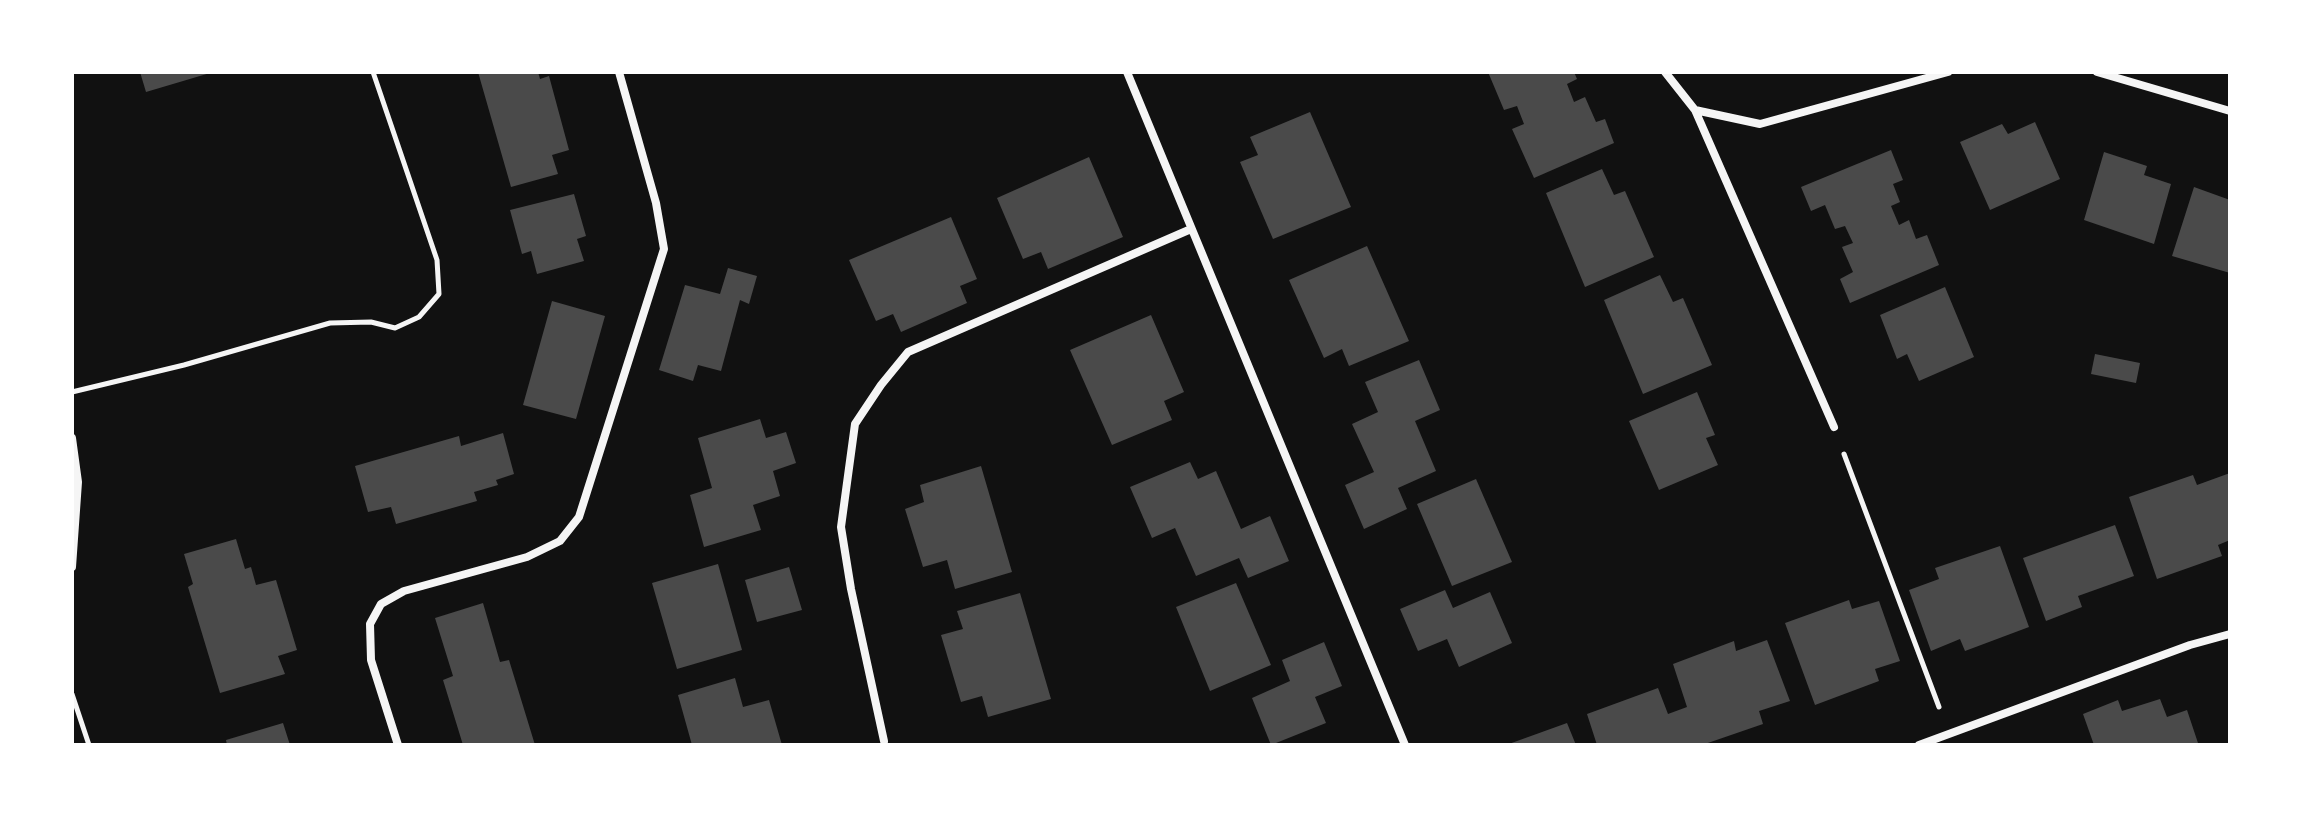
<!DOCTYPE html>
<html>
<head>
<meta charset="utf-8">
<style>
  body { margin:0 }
  #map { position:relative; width:2302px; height:817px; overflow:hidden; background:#111; font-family:"PT Sans Narrow",sans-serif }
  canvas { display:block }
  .frame { position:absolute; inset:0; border:74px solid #fff; pointer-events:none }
</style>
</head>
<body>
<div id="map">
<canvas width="2302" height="817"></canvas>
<div class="frame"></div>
</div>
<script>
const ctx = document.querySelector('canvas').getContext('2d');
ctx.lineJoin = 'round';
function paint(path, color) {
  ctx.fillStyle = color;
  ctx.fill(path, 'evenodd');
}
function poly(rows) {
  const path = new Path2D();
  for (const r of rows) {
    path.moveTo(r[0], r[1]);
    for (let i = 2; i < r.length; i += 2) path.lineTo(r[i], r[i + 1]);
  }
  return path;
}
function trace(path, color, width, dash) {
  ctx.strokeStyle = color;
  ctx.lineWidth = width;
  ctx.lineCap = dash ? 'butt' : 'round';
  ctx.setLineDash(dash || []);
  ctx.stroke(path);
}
const building = poly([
  [140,72,210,72,210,73,146,92],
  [478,72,538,72,540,79,549,76,569,150,552,155,558,174,511,187],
  [1488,72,1574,72,1577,79,1567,84,1574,102,1585,97,1596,122,1605,119,1614,143,1534,178,1512,129,1524,124,1517,106,1504,110],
  [1310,112,1351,207,1273,239,1240,162,1258,155,1250,137],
  [2035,122,2060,179,1990,210,1960,142,2002,124,2008,134],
  [1891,150,1903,180,1893,184,1900,202,1891,206,1899,225,1909,220,1916,239,1927,235,1939,265,1850,303,1840,279,1853,272,1842,247,1853,243,1845,226,1835,229,1825,205,1811,211,1801,187],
  [2104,152,2147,166,2144,175,2171,184,2154,244,2084,220],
  [1089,157,1123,237,1048,269,1041,252,1023,259,997,198],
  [1602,169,1614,195,1625,191,1654,257,1585,287,1546,193],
  [2194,187,2230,200,2230,273,2172,256],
  [574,194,586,236,577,239,584,261,537,274,531,251,522,254,510,210],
  [951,217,977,279,960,286,967,303,901,332,893,314,876,321,849,260],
  [1367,246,1409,341,1349,366,1342,349,1324,358,1289,280],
  [728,268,757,276,749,304,740,300,721,371,698,365,693,381,659,370,685,285,720,294],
  [1660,275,1673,302,1683,298,1712,365,1643,394,1604,300],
  [1945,287,1974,357,1919,381,1907,354,1897,359,1880,315],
  [552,301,605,316,576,419,523,405],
  [1151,315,1184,392,1164,401,1172,420,1112,445,1070,350],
  [2095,354,2140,363,2136,383,2091,374],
  [1419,360,1440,410,1415,421,1436,471,1398,488,1407,509,1364,529,1345,485,1374,472,1352,424,1378,412,1365,382],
  [1697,392,1715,435,1706,438,1718,465,1659,490,1629,421],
  [760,419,766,438,786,432,796,463,773,471,780,496,753,505,761,530,704,547,690,495,712,488,698,438],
  [503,433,514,474,496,480,498,485,474,492,477,501,396,524,391,507,368,512,355,466,459,436,461,446],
  [1190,462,1198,479,1216,471,1241,529,1270,516,1289,561,1248,578,1239,558,1196,576,1175,528,1152,538,1130,487],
  [981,466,1012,572,955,589,947,560,923,567,905,509,924,502,920,485],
  [2230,473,2230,540,2218,545,2222,556,2157,579,2129,497,2193,475,2197,485],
  [1476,479,1512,562,1452,586,1417,504],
  [2115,525,2134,576,2078,596,2082,607,2046,621,2023,558],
  [236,539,245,569,251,567,256,585,276,580,297,650,278,656,285,674,220,693,188,587,193,584,184,554],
  [2000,546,2029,627,1965,651,1960,639,1931,651,1909,590,1939,579,1935,568],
  [718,564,742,650,677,669,652,583],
  [789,567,802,610,757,622,745,580],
  [1236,583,1271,665,1210,691,1176,607],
  [1445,590,1453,608,1490,592,1512,643,1459,667,1447,639,1418,651,1400,609],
  [1020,593,1051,699,988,717,982,696,961,702,941,635,963,629,957,611],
  [1849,600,1852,609,1879,601,1900,661,1875,669,1879,681,1815,705,1785,623],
  [483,603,500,662,509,660,535,745,463,745,443,680,453,676,435,618],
  [1767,640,1790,701,1759,711,1763,724,1702,745,1597,745,1587,714,1658,688,1668,714,1687,707,1673,664,1734,641,1736,651],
  [1324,642,1342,686,1315,697,1326,723,1271,745,1252,698,1290,681,1282,660],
  [735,678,743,707,769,700,782,745,692,745,678,695],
  [2160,699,2167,717,2187,710,2198,743,2192,745,2094,745,2083,714,2118,700,2122,711],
  [283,723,290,745,227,745,226,740],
  [1567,723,1576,745,1506,745]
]);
const path = poly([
  [72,392,184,365,330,323,371,322,395,328,419,317,439,294,437,260,373,72],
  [1844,454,1939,707],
  [72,694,89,745]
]);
const minor = poly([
  [1127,72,1405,745],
  [1665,72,1695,110,1760,124,1948,72],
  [2097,72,2230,111],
  [1695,110,1834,427],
  [72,438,78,482,72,567],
  [884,741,851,589,841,527,855,424,881,385,908,352,1191,229],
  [398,745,371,660,370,624,381,604,404,591,527,557,560,541,579,517,664,249,656,203,619,72],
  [1919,745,2190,645,2230,634]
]);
paint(building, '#4a4a4a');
trace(path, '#f5f5f5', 5);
trace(minor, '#f5f5f5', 8);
</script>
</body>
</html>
